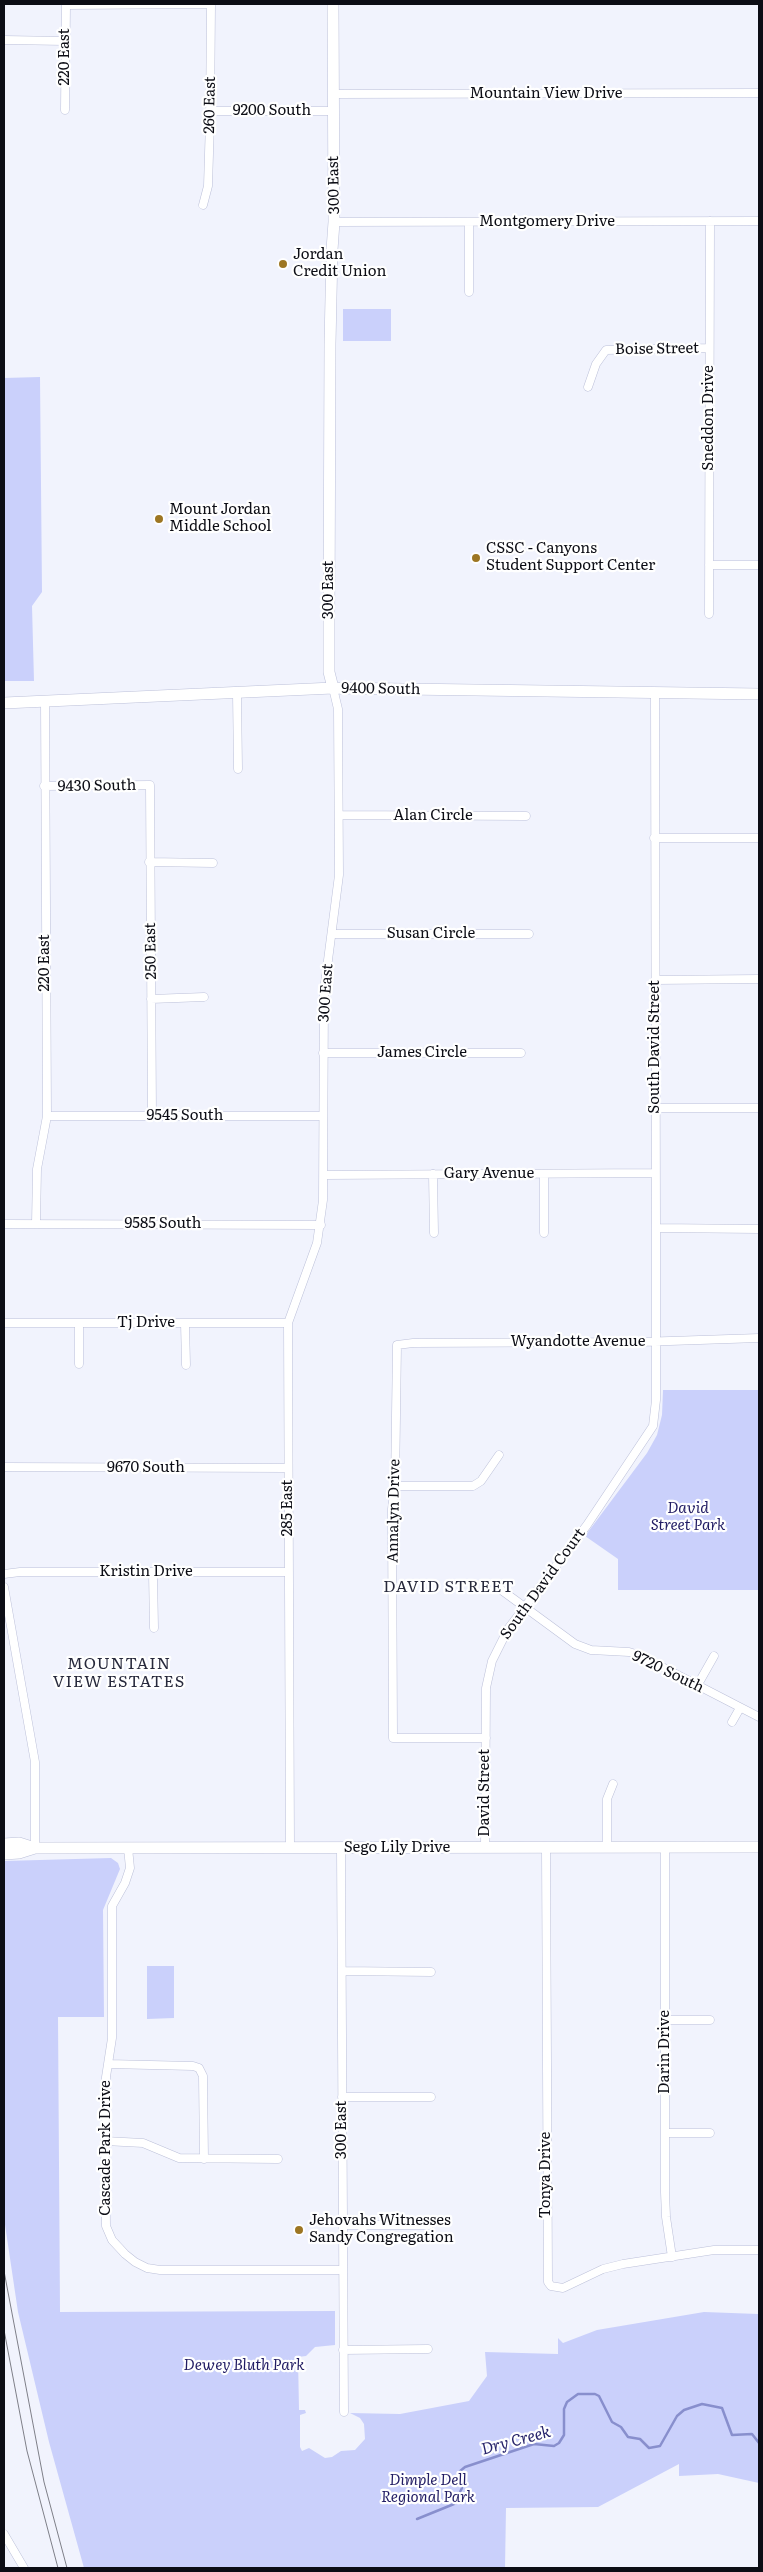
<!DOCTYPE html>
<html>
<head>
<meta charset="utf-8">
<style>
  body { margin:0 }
  #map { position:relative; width:763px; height:2572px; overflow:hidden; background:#f1f3fd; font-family:Literata,serif }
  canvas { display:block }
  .frame { position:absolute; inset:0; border:5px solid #0c0d15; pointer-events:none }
</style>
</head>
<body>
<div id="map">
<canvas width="763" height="2572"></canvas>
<div class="frame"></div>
</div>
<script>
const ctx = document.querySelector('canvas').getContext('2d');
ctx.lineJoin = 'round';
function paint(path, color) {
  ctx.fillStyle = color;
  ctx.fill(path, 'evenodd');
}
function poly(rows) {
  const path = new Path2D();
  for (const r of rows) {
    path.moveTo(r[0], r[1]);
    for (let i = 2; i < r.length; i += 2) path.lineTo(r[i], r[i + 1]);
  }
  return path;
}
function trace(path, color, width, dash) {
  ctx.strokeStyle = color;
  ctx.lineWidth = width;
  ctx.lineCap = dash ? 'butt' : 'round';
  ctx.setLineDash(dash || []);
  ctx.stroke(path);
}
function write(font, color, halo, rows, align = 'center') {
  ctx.font = font + ' Literata,serif';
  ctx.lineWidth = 4.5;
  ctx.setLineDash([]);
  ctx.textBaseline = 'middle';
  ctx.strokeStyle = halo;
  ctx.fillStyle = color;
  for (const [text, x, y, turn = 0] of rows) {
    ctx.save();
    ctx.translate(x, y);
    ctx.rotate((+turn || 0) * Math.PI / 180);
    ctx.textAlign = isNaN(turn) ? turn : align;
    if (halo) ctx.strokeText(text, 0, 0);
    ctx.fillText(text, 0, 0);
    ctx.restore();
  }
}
const green = poly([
  [343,309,391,309,391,341,343,341],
  [40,377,42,592,32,606,34,681,4,681,4,378],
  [663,1390,759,1390,759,1590,618,1590,618,1559,585,1536,647,1453,657,1435,662,1415],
  [111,1858,118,1863,120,1869,103,1910,104,2017,58,2017,60,2312,335,2311,335,2345,315,2347,306,2356,298,2357,299,2410,305,2410,306,2413,300,2415,300,2447,302,2451,309,2448,325,2458,332,2457,341,2451,355,2450,365,2439,364,2424,360,2418,350,2413,400,2414,469,2401,487,2376,485,2352,558,2354,558,2338,563,2343,597,2330,704,2312,758,2314,759,2483,718,2474,679,2476,679,2464,598,2507,506,2508,505,2568,84,2568,49,2442,18,2312,4,2218,4,1861],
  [147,1966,174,1966,174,2018,147,2019]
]);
const stream = poly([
  [417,2519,454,2504,462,2488,459,2472,465,2467,534,2444,554,2446,559,2443,564,2435,564,2409,567,2402,578,2394,595,2394,599,2396,612,2422,621,2427,628,2437,640,2439,649,2448,660,2446,677,2416,684,2410,702,2404,722,2408,732,2435,752,2434,759,2443]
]);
const street = poly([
  [66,5,211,4,210,121,208,186,203,205],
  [4,40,65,41],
  [333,94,759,93],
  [65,110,66,4],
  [211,111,333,111],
  [334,222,759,221],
  [469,292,469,222],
  [588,387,596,364,606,350,709,348],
  [709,565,759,565],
  [709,614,710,221],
  [237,693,238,769],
  [44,786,150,785,152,1116],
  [339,815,526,816],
  [654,838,759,838],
  [149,862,213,863],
  [332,934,529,934],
  [655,980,759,979],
  [151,999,204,997],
  [323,1053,521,1053],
  [654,1108,759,1108],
  [47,1116,323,1116],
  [433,1174,434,1233],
  [324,1175,655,1173],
  [4,1224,321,1225],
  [36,1224,37,1169,47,1116,45,701],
  [656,1228,759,1229],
  [544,1233,544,1174],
  [4,1323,288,1323],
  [185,1323,186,1365],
  [79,1364,79,1323],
  [4,1467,288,1468],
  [395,1486,473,1486,481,1481,499,1455],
  [153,1573,154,1628],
  [4,1574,20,1572,288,1572],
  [4,1587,35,1762,35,1848],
  [500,1589,575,1644,591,1650,629,1652,639,1655,759,1717],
  [697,1686,714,1656],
  [732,1722,740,1708],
  [486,1738,393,1738,392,1509,395,1486,397,1345,413,1343,640,1342,759,1338],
  [128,1848,130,1868,125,1883,112,1906,112,2038,106,2077,105,2141,106,2226,112,2240,125,2254,135,2262,147,2268,160,2270,343,2270],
  [290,1848,288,1323,317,1243,323,1200,324,991,339,875,338,709,333,688],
  [341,1848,344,2412],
  [485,1848,486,1688,492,1661,508,1629,587,1525,653,1426,656,1400,656,1228,655,694],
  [546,1848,548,2282,551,2286,563,2288,603,2269,623,2264,714,2250,759,2250],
  [607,1848,607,1799,613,1784],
  [665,1848,665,2192,666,2217,672,2257],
  [342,1971,431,1972],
  [665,2020,710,2020],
  [108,2064,193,2066,199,2068,203,2076,204,2159],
  [342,2097,431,2097],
  [665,2133,710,2133],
  [105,2141,143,2143,179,2158,278,2159],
  [343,2225,429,2225],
  [343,2350,428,2349],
  [4,2534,24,2568]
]);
const secondary = poly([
  [333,4,334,222,332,250,330,344,329,623,329,672,333,688],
  [4,703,333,688,759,694],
  [4,1844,19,1843,35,1848,759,1847],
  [4,1854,19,1853,35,1848]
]);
const tram = poly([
  [4,2271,44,2482,67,2568],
  [4,2330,27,2451,58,2568]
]);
const markers = [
  [283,264,5,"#9d7623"],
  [159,519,5,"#9d7623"],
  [476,558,5,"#9d7623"],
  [299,2230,5,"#9d7623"]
];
const streetNames = [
  ["220 East",65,57,-90],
  ["Mountain View Drive",546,94],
  ["260 East",210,105,-89],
  ["9200 South",272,111],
  ["300 East",334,185,-91],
  ["Montgomery Drive",547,222],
  ["Boise Street",657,349,-1],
  ["Sneddon Drive",709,418,-90],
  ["300 East",329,590,-90],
  ["9400 South",381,689,1],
  ["9430 South",97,786,-1],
  ["Alan Circle",433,816],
  ["Susan Circle",431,934],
  ["250 East",151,951,-91],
  ["220 East",45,963,-90],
  ["300 East",326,993,-86],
  ["South David Street",655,1047,-90],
  ["James Circle",422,1053],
  ["9545 South",185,1116],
  ["Gary Avenue",489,1174],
  ["9585 South",163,1224],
  ["Tj Drive",146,1323],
  ["Wyandotte Avenue",578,1342],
  ["9670 South",146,1468],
  ["285 East",288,1508,-90],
  ["Annalyn Drive",394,1511,-89],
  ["Kristin Drive",146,1572],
  ["South David Court",543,1584,-54],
  ["9720 South",668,1672,26],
  ["David Street",485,1793,-90],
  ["Sego Lily Drive",397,1848],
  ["Darin Drive",665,2052,-90],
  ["300 East",342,2130,-90],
  ["Cascade Park Drive",106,2148,-90],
  ["Tonya Drive",546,2175,-90]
];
const poiNames = [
  ["Jordan",293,255],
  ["Credit Union",293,272],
  ["Mount Jordan",169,510],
  ["Middle School",169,527],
  ["CSSC - Canyons",486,549],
  ["Student Support Center",486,566],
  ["Jehovahs Witnesses",309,2221],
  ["Sandy Congregation",309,2238]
];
const parkNames = [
  ["David",688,1509],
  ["Street Park",688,1526],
  ["Dewey Bluth Park",244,2366],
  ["Dimple Dell",428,2481],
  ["Regional Park",428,2498]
];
const neighbourhoodNames = [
  ["DAVID STREET",449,1587],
  ["MOUNTAIN",119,1664],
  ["VIEW ESTATES",119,1682]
];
const waterNames = [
  ["Dry Creek",516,2441,-15]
];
paint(green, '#cad0fb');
trace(stream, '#888fcd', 2.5);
trace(street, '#bcc0d9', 9);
trace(secondary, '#bcc0d9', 12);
trace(street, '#fff', 8);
trace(secondary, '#fff', 11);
trace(tram, '#7e7f88', 1);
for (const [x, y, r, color] of markers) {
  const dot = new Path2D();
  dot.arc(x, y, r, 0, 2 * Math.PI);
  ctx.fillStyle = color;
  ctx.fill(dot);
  trace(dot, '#fff', 2);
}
write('15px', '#0c0d15', '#fff', streetNames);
write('15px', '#0c0d15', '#fff', poiNames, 'left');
write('italic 15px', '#211c64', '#fff', parkNames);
ctx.letterSpacing = '1px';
write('16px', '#27293c', '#fff', neighbourhoodNames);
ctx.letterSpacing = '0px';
write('italic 16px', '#25226a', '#fff', waterNames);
</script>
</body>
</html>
